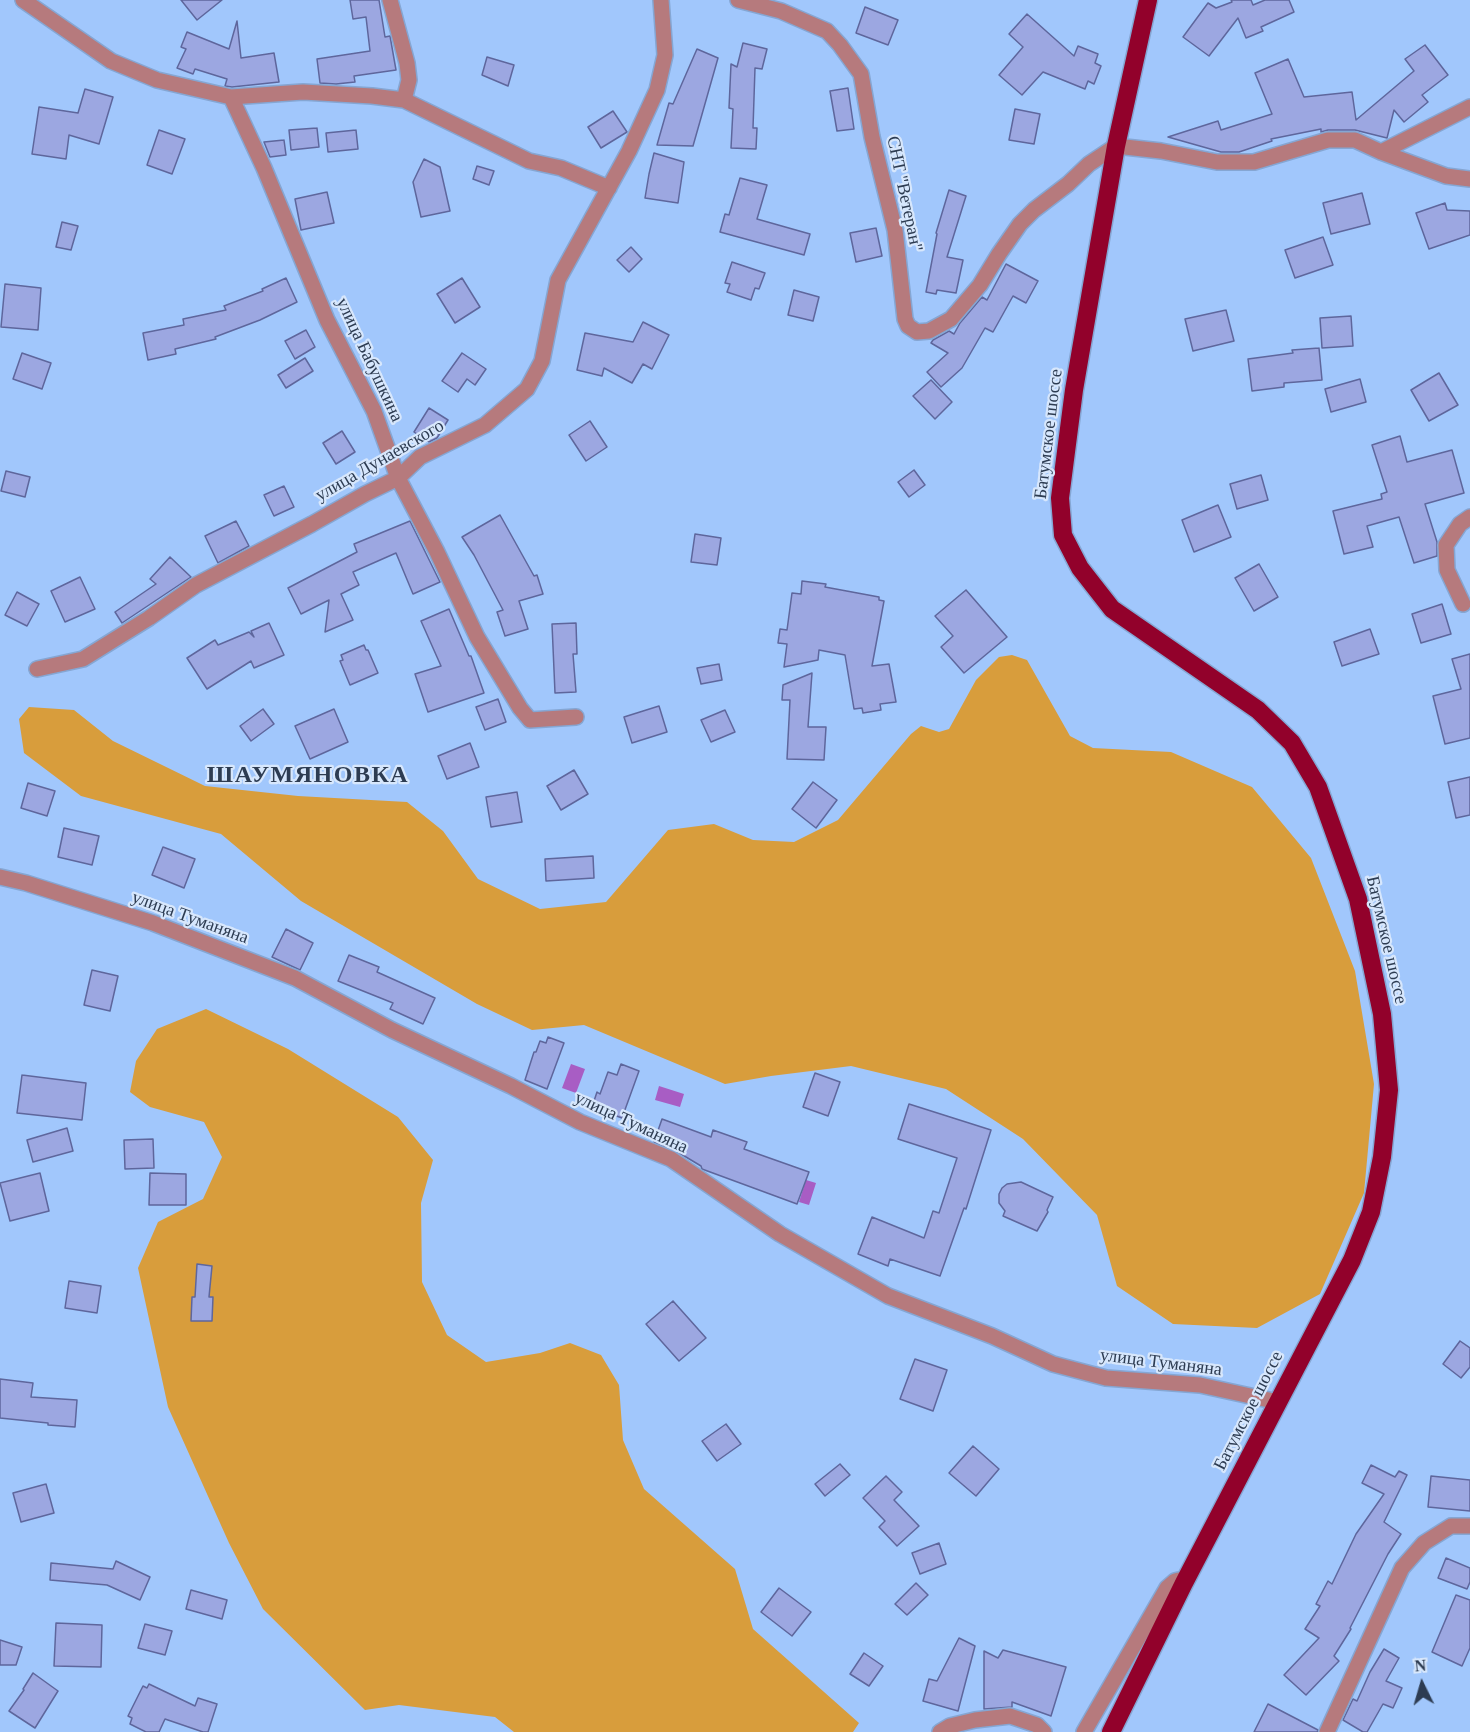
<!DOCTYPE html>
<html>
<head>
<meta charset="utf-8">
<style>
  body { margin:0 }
  #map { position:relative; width:1470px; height:1732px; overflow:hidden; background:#a1c7fc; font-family:Georgia,serif }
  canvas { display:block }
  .north { position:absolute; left:1392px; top:1654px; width:60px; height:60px; -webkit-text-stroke:4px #d7e7fc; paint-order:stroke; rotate:355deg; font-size:16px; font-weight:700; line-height:24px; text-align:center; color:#2d3c52 }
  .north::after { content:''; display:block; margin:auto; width:21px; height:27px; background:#2d3c52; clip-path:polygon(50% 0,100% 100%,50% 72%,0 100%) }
</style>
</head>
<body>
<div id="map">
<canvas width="1470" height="1732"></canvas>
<div class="north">N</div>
</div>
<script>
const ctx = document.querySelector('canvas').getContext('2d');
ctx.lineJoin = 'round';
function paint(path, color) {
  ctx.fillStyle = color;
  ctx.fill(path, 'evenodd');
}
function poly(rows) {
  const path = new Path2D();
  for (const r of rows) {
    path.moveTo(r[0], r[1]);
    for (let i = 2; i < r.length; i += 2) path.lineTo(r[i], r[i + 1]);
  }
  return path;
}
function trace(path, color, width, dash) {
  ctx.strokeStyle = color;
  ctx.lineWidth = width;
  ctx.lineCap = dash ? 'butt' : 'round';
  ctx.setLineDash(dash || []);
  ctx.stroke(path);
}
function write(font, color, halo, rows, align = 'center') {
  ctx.font = font + ' Georgia,serif';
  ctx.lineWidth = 4.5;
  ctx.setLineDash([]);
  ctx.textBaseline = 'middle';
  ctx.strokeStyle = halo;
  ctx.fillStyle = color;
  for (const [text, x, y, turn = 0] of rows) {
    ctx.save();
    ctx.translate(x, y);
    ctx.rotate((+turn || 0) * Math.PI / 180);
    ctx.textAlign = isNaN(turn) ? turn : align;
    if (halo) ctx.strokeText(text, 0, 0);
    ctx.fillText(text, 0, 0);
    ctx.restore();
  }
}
const green = poly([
  [1012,655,1027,660,1070,736,1093,748,1171,752,1252,787,1311,858,1355,971,1374,1084,1364,1193,1320,1294,1257,1328,1173,1324,1117,1286,1097,1215,1023,1139,946,1089,851,1066,771,1076,725,1084,584,1025,532,1030,477,1004,301,901,221,834,81,796,24,753,19,719,29,707,74,710,113,741,205,786,298,796,407,802,443,831,478,879,540,909,606,902,668,830,714,824,753,840,794,842,838,820,911,734,921,726,939,732,949,729,976,680,999,657],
  [206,1009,288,1049,398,1117,433,1160,421,1203,422,1282,447,1335,486,1362,540,1353,570,1343,601,1355,619,1385,623,1440,644,1489,735,1569,753,1629,859,1723,853,1732,514,1732,495,1717,399,1705,365,1710,263,1609,229,1543,168,1407,138,1268,158,1222,203,1199,222,1157,204,1122,150,1107,130,1092,136,1061,157,1029]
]);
const water = poly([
  [571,1064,585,1069,576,1093,562,1088],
  [659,1086,684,1094,680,1107,655,1100],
  [806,1180,816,1183,809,1205,799,1202]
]);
const building = poly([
  [181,0,222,0,197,20,181,0],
  [350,0,379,0,385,37,390,36,396,70,354,76,355,82,336,84,320,83,317,59,370,51,366,17,353,19,350,0],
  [1231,0,1251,0,1253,5,1265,0,1289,0,1294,12,1261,27,1263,31,1246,38,1238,18,1209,56,1183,37,1208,3,1216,8,1232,2,1231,0],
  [865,7,898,20,888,45,856,33,865,7],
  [1027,14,1074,56,1078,46,1098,54,1095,63,1101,66,1094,84,1088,81,1085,89,1043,72,1022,95,999,75,1023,47,1009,34,1027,14],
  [237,21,241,58,274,53,279,82,232,87,225,86,227,79,195,69,193,74,177,68,186,49,181,47,187,32,229,49,237,21],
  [743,43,767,49,762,69,755,68,753,128,757,128,756,149,731,148,733,109,729,108,731,64,737,67,743,43],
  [1425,45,1448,75,1422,95,1428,102,1404,122,1394,110,1387,138,1355,130,1328,130,1321,132,1321,129,1271,139,1272,141,1239,152,1221,152,1168,137,1218,121,1221,130,1272,114,1255,73,1288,59,1304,97,1352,92,1356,120,1414,71,1405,59,1425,45],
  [697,49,718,58,693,146,657,145,669,103,673,104,697,49],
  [487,57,514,65,508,86,482,75,487,57],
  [848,88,854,129,837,131,830,91,848,88],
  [85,89,113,97,99,144,69,135,66,159,32,154,39,107,78,113,85,89],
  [1015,109,1040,114,1034,144,1009,140,1015,109],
  [613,111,627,132,601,148,588,127,613,111],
  [317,128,319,147,291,150,289,130,317,128],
  [159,130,185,139,172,174,147,165,159,130],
  [356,130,358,149,328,152,326,133,356,130],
  [284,140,286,155,270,157,264,142,284,140],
  [654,153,684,162,678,203,645,198,649,174,654,153],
  [424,159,440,167,450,211,421,217,413,182,424,159],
  [477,166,494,171,489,185,473,179,477,166],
  [740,178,767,185,757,219,810,234,804,255,720,232,725,214,729,215,740,178],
  [949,190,966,196,947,257,963,260,956,293,937,290,936,294,926,292,937,234,936,233,949,190],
  [327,192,334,223,301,230,295,199,327,192],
  [1362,193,1370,224,1331,234,1323,203,1362,193],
  [1445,203,1447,210,1470,211,1470,235,1429,249,1416,213,1445,203],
  [62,222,78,226,71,250,56,247,62,222],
  [876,228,882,256,856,262,850,233,876,228],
  [1323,237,1333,265,1295,278,1285,250,1323,237],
  [631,247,642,259,629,272,617,260,631,247],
  [732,262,765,273,759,289,755,288,751,300,727,292,730,284,725,283,732,262],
  [1006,264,1038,281,1026,303,1013,296,993,332,985,328,962,368,941,387,927,372,948,353,931,343,933,340,949,331,954,334,960,323,982,297,987,300,1006,264],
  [286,278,297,302,260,320,215,337,216,339,175,349,176,354,148,360,143,333,184,325,183,319,226,310,224,306,263,291,262,289,286,278],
  [462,278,480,307,455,323,437,294,462,278],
  [5,284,41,288,38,330,1,327,5,284],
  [794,290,819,297,813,321,788,315,794,290],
  [1226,310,1234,341,1193,351,1185,319,1226,310],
  [1351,316,1353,346,1322,348,1320,318,1351,316],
  [643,322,669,335,652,369,643,364,632,383,604,368,602,376,577,370,585,333,633,342,643,322],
  [306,330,315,347,295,359,285,341,306,330],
  [1319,348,1322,380,1284,383,1284,387,1252,391,1248,359,1293,353,1292,350,1319,348],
  [22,353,51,363,42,389,13,379,22,353],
  [462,353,486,369,475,385,467,379,458,392,442,381,462,353],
  [305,358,313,371,286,388,278,375,305,358],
  [1439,373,1458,405,1429,421,1411,390,1439,373],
  [1360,379,1366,402,1331,412,1325,389,1360,379],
  [931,380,952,402,935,419,913,396,931,380],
  [429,408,448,420,437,438,429,442,414,432,429,408],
  [590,421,607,447,586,461,569,435,590,421],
  [342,431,355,452,336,464,323,443,342,431],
  [1400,436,1407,462,1452,450,1464,493,1425,504,1437,542,1437,556,1414,563,1399,517,1367,526,1373,547,1344,554,1333,511,1382,499,1381,494,1387,492,1372,445,1400,436],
  [914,470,925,485,909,497,898,482,914,470],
  [6,471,30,477,25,497,1,491,6,471],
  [1261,475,1268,500,1237,509,1230,484,1261,475],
  [284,486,294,507,274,516,264,495,284,486],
  [1218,505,1231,537,1194,552,1182,520,1218,505],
  [500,515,534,576,537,575,543,594,519,601,528,629,505,636,497,612,503,610,474,555,462,537,500,515],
  [236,521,249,546,218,563,205,536,236,521],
  [410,521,440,582,413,594,396,553,353,572,359,585,341,594,353,620,325,632,329,600,301,614,288,588,357,552,354,544,410,521],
  [695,534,721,538,717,565,691,562,695,534],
  [170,557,191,577,122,623,115,612,156,584,150,579,170,557],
  [1259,564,1278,597,1254,611,1235,578,1259,564],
  [80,577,95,609,65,622,51,591,80,577],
  [802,581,826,584,825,587,879,597,879,600,884,601,872,666,889,664,896,702,880,704,881,710,863,713,862,708,854,709,845,655,819,650,818,660,784,667,787,644,778,643,780,629,787,630,792,593,801,594,802,581],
  [966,590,1007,637,964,673,941,647,953,636,935,616,966,590],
  [17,592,39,604,27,626,5,615,17,592],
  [1442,604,1451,634,1421,643,1412,614,1442,604],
  [449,609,469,656,471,656,484,693,428,712,415,674,441,666,421,621,449,609],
  [269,623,284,655,254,668,251,661,207,689,187,658,215,640,218,645,249,632,254,637,251,631,269,623],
  [576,623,577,654,573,654,576,692,555,693,552,624,576,623],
  [1370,629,1379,654,1342,666,1334,642,1370,629],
  [364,645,366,650,368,650,378,673,350,685,340,661,343,660,341,655,364,645],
  [1470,654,1470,738,1445,744,1433,696,1461,689,1452,659,1470,654],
  [719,664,722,680,701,684,697,668,719,664],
  [812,673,808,727,826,727,824,760,787,759,790,700,782,700,783,685,812,673],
  [498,699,506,722,485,730,476,707,498,699],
  [659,706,667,732,632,743,624,717,659,706],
  [263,709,274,724,251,741,240,726,263,709],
  [334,709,348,742,310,759,295,726,334,709],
  [725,710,735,732,711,742,701,720,725,710],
  [470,743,479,767,447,779,438,756,470,743],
  [574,770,588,794,561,810,547,786,574,770],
  [1470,777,1470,815,1456,818,1448,782,1470,777],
  [813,782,837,800,816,828,792,809,813,782],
  [28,783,55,791,47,816,21,808,28,783],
  [517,792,522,822,491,827,486,797,517,792],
  [64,828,99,836,92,865,58,857,64,828],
  [163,847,195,859,184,888,152,875,163,847],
  [593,856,594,878,546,881,545,859,593,856],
  [286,929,313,943,300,970,272,957,286,929],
  [349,955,379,967,377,972,435,998,423,1024,390,1009,393,1003,338,981,349,955],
  [92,970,118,976,110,1011,84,1005,92,970],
  [548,1037,564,1043,547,1089,525,1080,534,1052,536,1052,540,1041,546,1043,548,1037],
  [621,1064,639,1071,622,1118,592,1107,597,1092,600,1094,608,1072,617,1075,621,1064],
  [815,1073,840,1082,828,1116,803,1107,815,1073],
  [22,1075,86,1083,82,1120,17,1113,22,1075],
  [909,1104,991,1130,966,1209,964,1208,940,1276,890,1259,888,1266,858,1254,872,1217,924,1238,933,1211,939,1213,957,1158,898,1139,909,1104],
  [662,1119,711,1137,713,1130,747,1142,744,1149,809,1172,797,1204,702,1169,701,1166,676,1151,654,1142,662,1119],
  [67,1128,73,1151,33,1162,27,1140,67,1128],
  [153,1139,154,1168,125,1169,124,1140,153,1139],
  [40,1173,49,1211,10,1221,0,1183,40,1173],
  [150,1173,186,1174,186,1205,149,1205,150,1173],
  [1021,1182,1053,1197,1047,1210,1048,1212,1037,1231,1003,1216,1005,1211,999,1203,999,1194,1002,1188,1007,1184,1021,1182],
  [197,1264,212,1266,209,1297,213,1297,212,1321,191,1321,192,1297,195,1297,197,1264],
  [69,1281,101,1286,97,1313,65,1308,69,1281],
  [673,1301,706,1338,679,1361,646,1324,673,1301],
  [1460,1341,1470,1348,1470,1367,1461,1378,1443,1364,1460,1341],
  [915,1359,947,1370,933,1411,900,1399,915,1359],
  [0,1379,33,1383,31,1397,77,1400,75,1427,48,1425,48,1423,0,1418,0,1379],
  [726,1424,741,1444,717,1461,702,1441,726,1424],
  [973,1446,999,1469,976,1496,949,1473,973,1446],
  [840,1464,850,1475,825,1496,815,1484,840,1464],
  [1371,1465,1395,1477,1399,1471,1407,1475,1384,1522,1401,1534,1388,1554,1350,1628,1351,1629,1334,1656,1339,1661,1306,1695,1284,1675,1319,1638,1305,1629,1320,1606,1316,1604,1328,1581,1332,1584,1356,1534,1384,1494,1362,1483,1371,1465],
  [886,1476,902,1492,894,1500,919,1526,897,1546,879,1527,885,1521,863,1498,886,1476],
  [1431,1476,1470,1480,1470,1511,1428,1507,1431,1476],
  [46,1484,54,1513,21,1522,13,1493,46,1484],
  [939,1543,946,1564,920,1574,912,1553,939,1543],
  [1446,1558,1470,1568,1470,1582,1467,1589,1438,1578,1446,1558],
  [116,1561,150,1577,140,1600,107,1585,50,1580,51,1563,113,1569,116,1561],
  [916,1583,928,1595,907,1615,895,1604,916,1583],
  [779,1588,811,1612,792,1636,761,1612,779,1588],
  [191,1590,227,1600,222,1619,186,1609,191,1590],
  [1456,1595,1470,1600,1470,1648,1462,1666,1432,1652,1456,1595],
  [56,1623,102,1625,101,1667,54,1666,56,1623],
  [145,1624,172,1631,165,1655,138,1648,145,1624],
  [959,1638,975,1646,958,1711,923,1701,929,1679,937,1681,959,1638],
  [0,1640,22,1647,16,1665,0,1665,0,1640],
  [1384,1649,1399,1658,1386,1681,1402,1688,1393,1708,1383,1704,1367,1732,1363,1732,1343,1720,1353,1699,1357,1701,1370,1672,1384,1649],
  [1003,1650,1066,1667,1051,1716,1012,1702,1012,1707,984,1709,984,1651,998,1658,1003,1650],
  [864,1653,883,1666,869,1686,850,1674,864,1653],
  [33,1673,58,1691,35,1728,9,1711,24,1690,23,1689,33,1673],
  [149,1684,195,1706,198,1698,217,1704,208,1732,203,1732,165,1719,159,1732,146,1732,130,1724,132,1718,128,1716,143,1686,147,1688,149,1684],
  [1268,1704,1318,1730,1317,1732,1254,1732,1268,1704]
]);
const minor = poly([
  [23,0,111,61,157,80,231,97,303,92,372,96,404,100,529,161,561,168,609,188],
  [390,0,407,63,409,80,404,100],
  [738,0,781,11,827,31,840,45,861,74,872,137,895,230,905,319,908,326,917,332,929,331,951,319,980,285,999,254,1020,224,1034,210,1068,184,1089,164,1116,146,1161,151,1217,162,1254,162,1328,140,1355,140,1381,152,1446,176,1470,179],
  [231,97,264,168,327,320,374,411,398,478,437,552,477,637,520,708,530,720,576,717],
  [1381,152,1470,107],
  [1463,604,1447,570,1446,545,1460,524,1470,517],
  [37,669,83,659,149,618,196,585,312,524,365,494,398,478,420,457,485,425,527,389,542,361,558,280,629,151,657,90,665,55,661,0],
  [0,877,26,883,153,923,295,978,392,1030,511,1086,580,1122,671,1159,780,1234,888,1296,992,1336,1053,1364,1106,1378,1200,1385,1278,1402],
  [940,1732,950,1726,975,1720,1010,1716,1037,1725,1044,1732],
  [1084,1732,1167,1588,1175,1581,1179,1580,1184,1583],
  [1327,1732,1402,1568,1424,1543,1451,1526,1470,1526]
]);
const highway = poly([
  [1111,1732,1184,1583,1352,1260,1371,1212,1382,1157,1389,1090,1382,1014,1358,899,1318,787,1292,743,1258,710,1112,609,1080,568,1063,535,1060,498,1074,390,1116,146,1148,0]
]);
const streetNames = [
  ["СНТ \"Ветеран\"",904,194,78],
  ["улица Бабушкина",369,360,65],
  ["Батумское шоссе",1049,434,-83],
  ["улица Дунаевского",380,461,-30],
  ["улица Туманяна",190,918,20],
  ["Батумское шоссе",1386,940,77],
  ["улица Туманяна",631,1123,25],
  ["улица Туманяна",1161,1363,7],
  ["Батумское шоссе",1249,1411,-63]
];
const districtNames = [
  ["ШАУМЯНОВКА",308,776]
];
paint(green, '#d89d3c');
paint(water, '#a85dc4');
paint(building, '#9ca7e1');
trace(building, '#5e669c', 1.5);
trace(minor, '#85a6d3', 18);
trace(highway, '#85a6d3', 21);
trace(minor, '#b67a7d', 15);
trace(highway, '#92012b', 18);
write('18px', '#2d3c52', '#d7e7fc', streetNames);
ctx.letterSpacing = '1.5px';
write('bold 24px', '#2d3c52', '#d7e7fc', districtNames);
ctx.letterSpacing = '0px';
</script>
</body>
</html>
